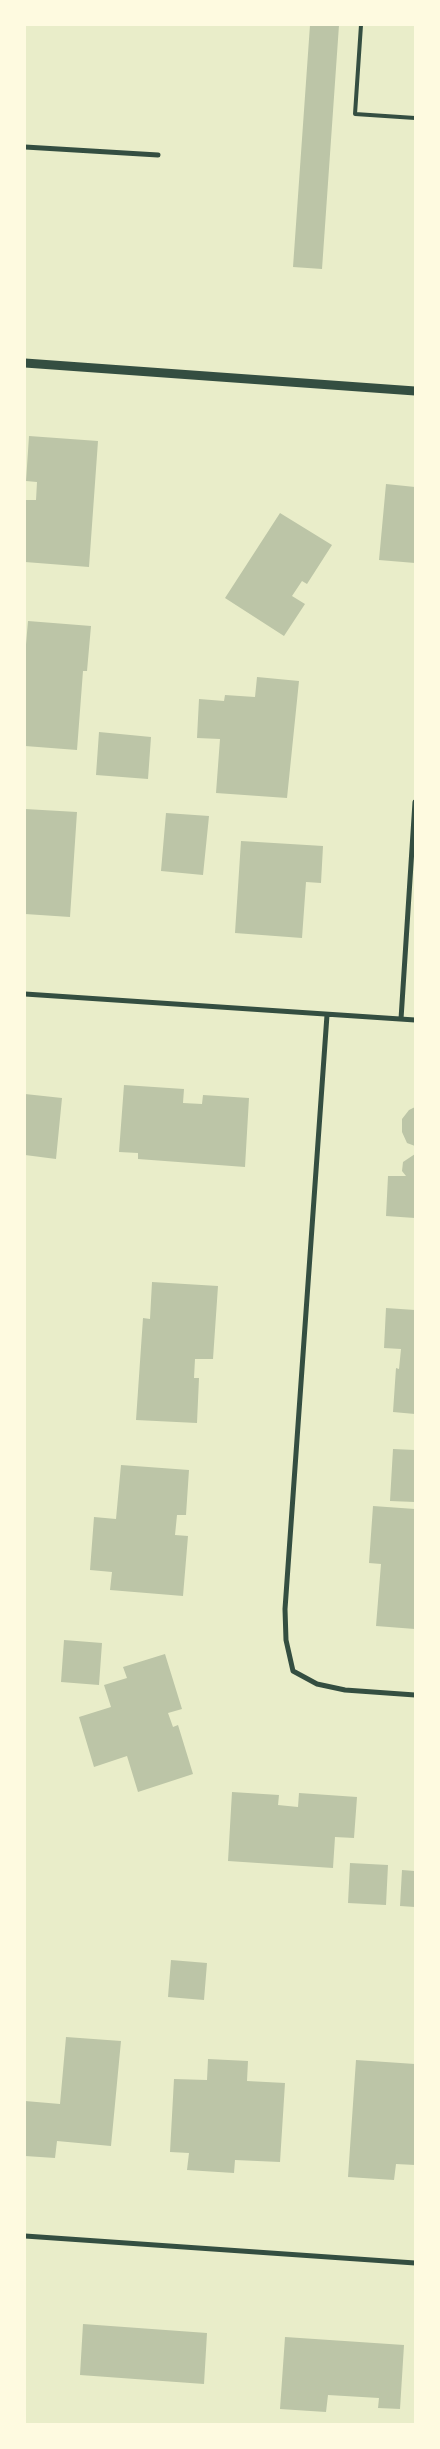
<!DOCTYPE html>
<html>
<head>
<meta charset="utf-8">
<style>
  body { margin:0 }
  #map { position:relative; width:440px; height:2449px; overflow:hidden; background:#e9edc9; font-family:"Sofia Sans Condensed",sans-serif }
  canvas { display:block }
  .frame { position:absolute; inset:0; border:26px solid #fefae0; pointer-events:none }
</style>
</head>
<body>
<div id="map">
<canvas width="440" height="2449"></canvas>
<div class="frame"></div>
</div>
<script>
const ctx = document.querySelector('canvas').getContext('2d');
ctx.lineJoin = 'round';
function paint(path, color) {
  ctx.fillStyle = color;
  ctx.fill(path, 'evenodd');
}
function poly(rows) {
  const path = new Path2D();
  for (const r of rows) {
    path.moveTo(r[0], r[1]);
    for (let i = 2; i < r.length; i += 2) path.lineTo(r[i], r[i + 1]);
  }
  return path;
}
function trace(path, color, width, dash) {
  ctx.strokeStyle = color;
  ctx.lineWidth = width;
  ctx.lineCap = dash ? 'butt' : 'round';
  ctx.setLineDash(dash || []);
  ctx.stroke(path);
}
const building = poly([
  [310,25,339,25,322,269,293,267],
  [29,436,98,441,89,567,25,562,25,500,36,500,37,482,26,481],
  [386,484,415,487,415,563,379,560],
  [280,513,332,545,307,584,302,581,292,596,305,604,284,636,225,598],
  [28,621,91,626,87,671,83,671,77,750,25,746,25,656],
  [257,677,299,681,287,798,216,793,220,739,197,738,199,699,224,701,225,695,255,697],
  [99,732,151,737,148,779,96,775],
  [25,809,77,812,70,917,25,914],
  [166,813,209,816,203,875,161,871],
  [241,841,323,846,321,883,306,882,302,938,235,933],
  [124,1085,184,1089,183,1103,202,1104,203,1095,249,1098,245,1167,138,1159,138,1153,119,1152],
  [25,1094,62,1098,56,1159,25,1155],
  [415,1107,415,1146,407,1143,402,1132,402,1119,409,1110],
  [415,1154,415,1218,386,1216,388,1176,406,1176,402,1171,403,1162],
  [152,1282,218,1286,213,1359,195,1359,194,1378,199,1378,197,1423,136,1420,143,1318,150,1319],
  [386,1308,415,1310,415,1414,393,1412,396,1368,399,1369,401,1349,384,1348],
  [393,1449,415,1450,415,1502,390,1501],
  [121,1465,189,1470,186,1515,177,1515,175,1535,188,1536,183,1596,110,1590,112,1572,90,1570,94,1517,116,1519],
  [373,1506,415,1509,415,1629,376,1626,381,1564,369,1563],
  [64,1640,102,1643,99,1685,61,1682],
  [165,1654,182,1709,168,1713,173,1727,178,1725,193,1774,138,1792,127,1756,94,1767,79,1717,111,1707,104,1685,127,1678,123,1667],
  [232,1792,279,1795,278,1805,298,1807,299,1793,357,1797,354,1838,335,1837,333,1868,228,1861],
  [350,1863,388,1865,386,1905,348,1903],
  [402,1870,415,1871,415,1907,400,1906],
  [171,1960,207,1963,204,2000,168,1997],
  [66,2037,121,2041,111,2146,57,2141,55,2158,25,2156,25,2101,60,2104],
  [208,2059,248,2061,247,2081,285,2083,280,2162,235,2160,234,2173,187,2170,189,2153,170,2152,174,2079,207,2080],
  [356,2060,415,2064,415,2165,396,2164,394,2180,348,2177],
  [83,2324,207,2333,204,2384,80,2375],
  [285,2337,404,2345,400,2409,378,2408,379,2398,328,2395,326,2412,280,2409]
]);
const service = poly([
  [361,25,355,114,415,118]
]);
const minor = poly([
  [25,147,158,155],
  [25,994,415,1020],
  [327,1015,285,1609,286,1640,293,1671,317,1684,345,1690,415,1695],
  [401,1019,415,802],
  [25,2236,415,2263]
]);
const tertiary = poly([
  [25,363,415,391]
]);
paint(building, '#bcc5a7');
trace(service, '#344e41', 4);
trace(minor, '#344e41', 5);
trace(tertiary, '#344e41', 9);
</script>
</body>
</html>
